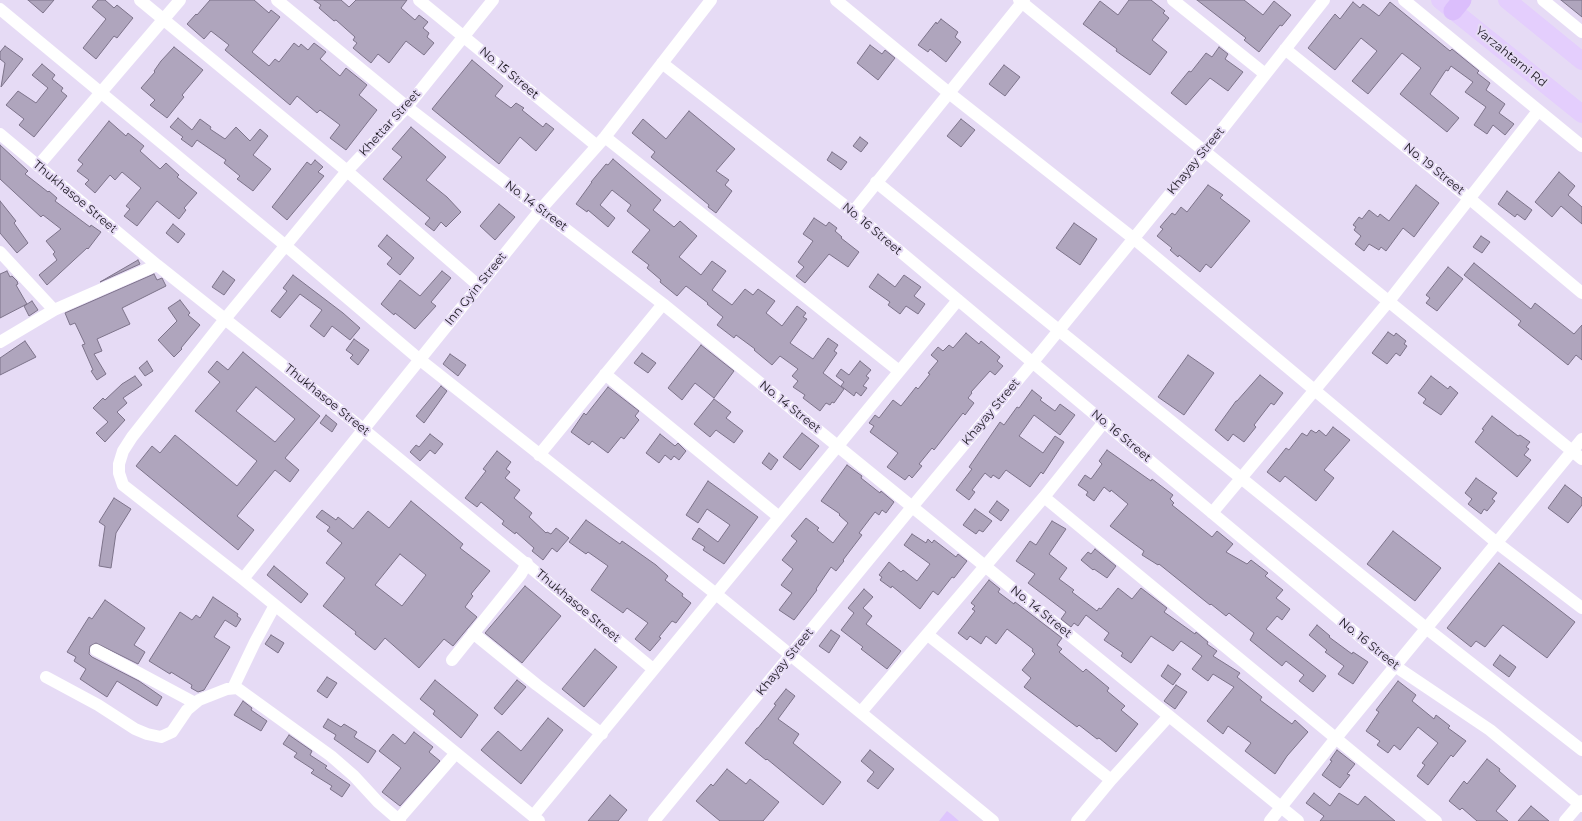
<!DOCTYPE html>
<html>
<head>
<meta charset="utf-8">
<style>
  body { margin:0 }
  canvas { display:block; background:#e6dbf5 }
</style>
</head>
<body>
<canvas width="1582" height="821"></canvas>
<script>
const ctx = document.querySelector('canvas').getContext('2d');
ctx.lineJoin = 'round';
function paint(path, color) {
  ctx.fillStyle = color;
  ctx.fill(path, 'evenodd');
}
function poly(rows) {
  const path = new Path2D();
  for (const r of rows) {
    path.moveTo(r[0], r[1]);
    for (let i = 2; i < r.length; i += 2) path.lineTo(r[i], r[i + 1]);
  }
  return path;
}
function trace(path, color, width, dash) {
  ctx.strokeStyle = color;
  ctx.lineWidth = width;
  ctx.lineCap = dash ? 'butt' : 'round';
  ctx.setLineDash(dash || []);
  ctx.stroke(path);
}
function write(font, color, halo, rows, align = 'center') {
  ctx.font = font + ' Montserrat,sans-serif';
  ctx.lineWidth = 4;
  ctx.setLineDash([]);
  ctx.textBaseline = 'middle';
  ctx.strokeStyle = halo;
  ctx.fillStyle = color;
  for (const [text, x, y, turn = 0] of rows) {
    ctx.save();
    ctx.translate(x, y);
    ctx.rotate((+turn || 0) * Math.PI / 180);
    ctx.textAlign = isNaN(turn) ? turn : align;
    if (halo) ctx.strokeText(text, 0, 0);
    ctx.fillText(text, 0, 0);
    ctx.restore();
  }
}
const green = poly([
  [947,811,951,814,959,821,939,821]
]);
const building = poly([
  [28,0,54,0,43,13,28,0],
  [98,0,105,0,114,8,117,5,133,18,117,38,114,36,96,59,83,48,106,19,92,7,98,0],
  [210,0,254,0,269,13,271,10,280,17,252,52,269,66,275,59,279,62,294,43,299,47,301,44,308,50,314,43,326,52,320,59,340,76,346,68,367,85,359,95,377,110,346,150,330,138,340,125,320,110,317,113,297,96,290,105,225,50,229,45,211,31,204,39,187,24,196,14,197,15,210,0],
  [314,0,341,0,349,7,356,0,407,0,401,8,415,20,419,15,428,22,423,28,429,33,427,37,434,43,424,55,406,41,389,63,378,54,371,63,353,48,357,43,353,40,355,37,336,20,334,21,319,8,321,5,314,0],
  [1129,0,1151,0,1165,11,1163,13,1169,18,1152,40,1167,52,1150,75,1116,51,1117,49,1083,24,1100,1,1118,15,1129,0],
  [1197,0,1244,0,1263,15,1274,1,1291,15,1282,26,1280,25,1259,52,1244,40,1246,38,1197,0],
  [1561,0,1582,0,1582,17,1561,0],
  [1353,2,1360,8,1363,4,1379,16,1390,2,1450,51,1452,49,1479,71,1477,73,1490,83,1486,90,1505,104,1499,113,1514,124,1505,135,1493,125,1487,134,1474,125,1486,107,1465,92,1473,82,1451,66,1448,71,1446,70,1430,94,1459,118,1447,132,1400,94,1421,68,1402,53,1368,94,1352,81,1377,51,1361,38,1335,70,1308,48,1335,14,1340,19,1353,2],
  [941,19,958,32,955,37,961,42,946,62,930,49,928,52,918,45,936,22,937,24,941,19],
  [870,45,882,54,885,50,895,58,878,80,857,63,870,45],
  [5,46,23,59,1,87,5,63,0,59,0,52,5,46],
  [174,47,203,70,182,95,184,97,167,118,150,105,155,100,141,88,155,72,154,71,161,61,174,47],
  [1219,47,1228,54,1225,59,1243,72,1228,91,1210,78,1186,105,1171,93,1189,71,1191,72,1206,53,1212,57,1219,47],
  [472,60,503,86,495,96,511,108,516,103,524,108,522,110,543,127,546,123,554,129,536,151,520,137,499,164,432,109,472,60],
  [42,64,55,75,52,79,63,88,61,91,67,96,34,137,19,125,24,119,6,105,18,91,36,103,48,88,32,75,42,64],
  [1004,65,1020,77,1005,96,989,84,1004,65],
  [689,111,735,149,716,171,729,180,725,185,732,191,716,213,708,207,709,205,651,157,655,152,632,133,643,119,666,139,689,111],
  [178,118,192,130,200,119,211,127,210,129,225,139,236,127,250,141,260,129,268,136,253,155,271,169,253,191,237,179,240,176,224,163,226,160,197,140,192,147,181,139,183,137,170,127,178,118],
  [961,119,975,130,961,147,947,136,961,119],
  [109,121,126,136,128,133,144,146,140,151,160,169,166,163,179,175,177,177,197,193,184,208,186,210,179,219,157,201,137,226,124,216,130,209,126,206,141,188,122,172,115,180,110,175,95,193,85,184,89,180,77,171,83,164,78,160,109,121],
  [411,127,446,157,426,180,447,197,461,212,446,227,441,222,434,231,425,224,430,218,383,179,402,157,392,149,411,127],
  [860,137,868,143,861,152,853,146,860,137],
  [0,145,28,171,25,174,48,192,49,191,57,198,55,201,90,227,91,225,101,232,88,249,87,248,47,285,39,275,57,260,53,254,55,252,46,241,61,229,43,215,41,217,0,179,0,145],
  [832,152,847,162,841,170,827,160,832,152],
  [613,159,661,200,653,210,674,227,680,221,697,236,679,257,701,275,712,261,726,271,712,290,732,305,745,289,753,295,758,289,775,301,766,313,782,326,797,306,806,313,803,317,807,319,790,343,813,359,828,338,838,345,834,351,837,353,823,373,844,389,834,403,832,402,830,405,826,403,820,411,803,398,805,395,793,387,798,381,792,376,798,369,780,356,772,365,754,350,755,349,736,335,734,338,717,325,723,317,707,304,708,303,686,286,677,296,660,282,661,280,647,268,649,265,632,252,650,230,627,211,631,205,612,190,600,205,615,218,608,227,588,210,587,212,576,204,592,182,591,182,606,164,608,165,613,159],
  [315,160,323,167,318,172,324,176,287,220,272,207,307,162,311,165,315,160],
  [1559,172,1575,186,1568,195,1582,207,1582,224,1561,206,1552,217,1535,202,1559,172],
  [1208,185,1223,195,1220,198,1250,221,1211,268,1206,264,1200,272,1179,255,1178,257,1170,250,1172,248,1157,236,1163,229,1160,227,1172,213,1175,215,1181,207,1187,212,1208,185],
  [1416,185,1439,203,1414,237,1403,228,1386,251,1381,247,1379,250,1369,244,1364,251,1355,244,1361,236,1354,230,1356,227,1353,225,1359,217,1362,219,1369,210,1378,217,1380,214,1389,221,1416,185],
  [1507,191,1532,210,1525,220,1517,214,1515,217,1498,204,1507,191],
  [0,201,16,221,14,223,28,243,17,253,0,233,0,201],
  [499,204,515,217,495,240,480,226,499,204],
  [814,218,826,226,829,222,837,228,835,231,842,237,841,238,859,252,848,267,829,254,805,283,796,276,804,267,798,262,813,241,803,234,814,218],
  [1074,223,1097,239,1080,265,1056,248,1074,223],
  [173,224,185,234,178,243,166,233,173,224],
  [387,235,414,258,400,275,387,264,392,258,378,246,387,235],
  [1481,236,1490,242,1482,253,1473,247,1481,236],
  [138,260,140,264,100,282,138,260],
  [1474,263,1531,309,1535,303,1574,334,1582,325,1582,360,1576,355,1568,365,1518,325,1521,321,1464,275,1474,263],
  [1448,267,1463,279,1437,311,1426,303,1430,298,1426,295,1448,267],
  [7,271,10,277,12,276,17,281,18,284,16,285,27,304,0,318,0,274,7,271],
  [223,271,235,280,224,295,212,287,223,271],
  [442,271,451,278,431,302,436,306,415,329,395,313,394,315,381,304,400,280,420,296,442,271],
  [154,274,157,280,162,278,166,286,122,308,130,324,97,339,102,351,94,354,106,374,97,380,91,371,93,370,82,345,85,344,75,323,70,325,65,313,154,274],
  [878,274,895,287,904,275,921,287,914,296,925,304,918,314,906,306,900,314,888,305,890,302,869,287,878,274],
  [293,275,343,313,360,328,350,340,332,326,324,337,310,326,322,310,300,294,280,318,271,311,287,291,283,288,293,275],
  [180,300,190,313,188,315,200,325,181,348,182,349,174,357,158,340,177,321,168,308,180,300],
  [32,301,38,310,29,316,24,306,32,301],
  [1388,332,1394,336,1396,333,1406,341,1404,344,1407,346,1400,356,1396,353,1387,364,1372,353,1388,332],
  [966,333,979,344,981,341,1000,357,997,361,1003,366,995,375,990,371,971,392,972,393,968,398,974,403,965,415,963,413,934,450,932,448,919,464,922,466,912,478,909,475,905,480,887,467,898,453,870,432,874,426,869,423,875,415,879,418,893,400,901,406,916,387,918,389,930,374,928,373,938,361,931,355,938,347,943,351,949,345,953,348,966,333],
  [354,339,369,350,358,365,350,358,353,355,346,350,354,339],
  [25,341,36,357,0,375,0,358,25,341],
  [701,345,734,371,714,398,695,383,682,400,668,388,701,345],
  [243,352,320,416,285,458,299,470,290,482,275,470,237,516,254,530,238,550,136,466,152,446,160,453,175,435,237,486,257,461,195,411,220,382,208,372,217,361,228,370,243,352],
  [256,387,295,419,275,442,236,411,256,387],
  [642,353,656,363,648,373,634,363,642,353],
  [450,354,466,365,458,376,443,364,450,354],
  [1188,355,1214,373,1184,415,1158,397,1188,355],
  [147,361,153,371,145,376,139,368,147,361],
  [860,361,871,370,866,376,869,378,863,386,867,388,861,396,856,392,854,396,841,386,844,382,836,376,841,369,849,375,860,361],
  [1260,375,1283,393,1274,405,1271,403,1254,425,1256,427,1244,442,1233,434,1228,441,1215,430,1236,401,1237,401,1260,375],
  [135,376,142,385,123,398,127,403,117,412,125,420,105,442,96,433,108,422,93,408,103,398,105,400,122,384,135,376],
  [1431,376,1448,389,1450,386,1458,393,1441,415,1423,403,1426,399,1418,393,1431,376],
  [441,386,447,391,424,423,416,416,441,386],
  [608,387,639,411,635,416,639,420,624,439,621,437,608,453,592,441,589,445,571,432,584,413,586,415,608,387],
  [1032,390,1042,398,1040,400,1055,411,1060,404,1075,415,1060,435,1034,415,1019,436,1043,453,1055,436,1064,442,1043,474,1041,472,1030,487,1006,470,999,479,993,475,991,478,985,473,972,490,975,492,969,500,956,490,972,469,969,467,1000,422,1004,425,1017,407,1019,408,1032,390],
  [714,399,731,412,726,418,743,431,734,443,716,430,710,437,694,424,714,399],
  [326,415,337,424,332,432,320,423,326,415],
  [1492,416,1518,436,1520,435,1530,442,1526,447,1529,449,1524,455,1531,460,1517,477,1475,442,1484,430,1482,429,1492,416],
  [1333,427,1350,440,1324,470,1334,478,1316,501,1285,476,1280,482,1267,472,1286,448,1289,450,1302,433,1307,436,1311,430,1316,433,1319,430,1326,436,1333,427],
  [802,433,819,446,800,470,783,457,802,433],
  [430,434,443,444,435,454,430,450,420,461,410,452,416,445,419,447,430,434],
  [660,434,675,446,678,443,686,451,679,460,674,456,671,460,665,455,659,463,646,453,660,434],
  [1107,450,1151,481,1152,479,1173,495,1170,499,1174,503,1172,505,1212,537,1217,531,1233,544,1226,552,1247,564,1251,560,1268,573,1265,576,1283,590,1276,598,1290,609,1282,620,1277,616,1266,629,1326,676,1313,692,1299,681,1304,675,1286,661,1282,666,1250,640,1254,633,1229,613,1226,616,1211,604,1210,605,1159,564,1158,565,1142,555,1144,551,1110,526,1128,504,1111,490,1110,492,1104,487,1094,501,1086,495,1088,492,1078,485,1085,475,1091,479,1102,464,1099,461,1107,450],
  [497,451,511,462,506,469,510,472,505,478,520,490,514,498,532,513,529,517,546,533,547,532,551,534,556,528,569,538,557,552,552,548,543,560,532,551,534,548,516,532,515,534,502,524,504,521,481,502,477,507,465,498,486,471,483,469,497,451],
  [769,453,778,460,771,470,762,463,769,453],
  [847,465,862,476,861,478,880,493,881,491,894,502,886,513,882,510,879,515,875,512,859,533,862,535,843,560,844,561,836,571,831,567,816,589,817,590,794,620,779,610,792,593,781,585,793,569,782,560,797,541,791,536,806,518,819,528,817,530,833,543,848,523,839,515,840,514,821,501,847,465],
  [1476,478,1497,493,1492,499,1495,501,1487,511,1484,509,1481,514,1468,504,1472,499,1465,493,1476,478],
  [708,481,758,517,724,564,703,550,705,547,692,539,699,528,718,542,730,525,707,509,698,523,686,515,708,481],
  [1565,485,1582,498,1582,505,1568,523,1548,508,1565,485],
  [114,498,131,509,116,533,111,568,99,566,105,526,99,522,114,498],
  [411,501,463,544,460,548,490,571,471,594,473,596,465,607,477,617,453,646,444,639,419,668,385,638,375,650,355,634,356,632,323,606,345,578,326,563,342,543,327,531,330,527,316,517,322,510,336,520,338,517,353,529,368,511,389,528,411,501],
  [400,554,426,575,402,606,375,585,400,554],
  [997,501,1009,510,1001,521,989,512,997,501],
  [975,509,992,521,983,532,979,530,976,534,963,525,975,509],
  [586,520,620,544,622,541,656,565,668,576,665,580,683,594,682,596,691,603,676,623,672,621,659,637,661,638,650,651,635,639,648,623,627,608,623,613,591,590,608,566,588,552,586,554,569,542,586,520],
  [1052,521,1066,529,1049,554,1067,568,1059,579,1074,590,1072,592,1097,611,1099,608,1101,609,1118,588,1132,599,1141,588,1167,608,1164,612,1195,634,1196,632,1208,642,1207,644,1217,651,1213,656,1240,673,1237,677,1262,697,1260,700,1292,724,1295,720,1308,732,1287,756,1275,774,1245,751,1251,743,1228,726,1223,734,1207,721,1234,687,1213,674,1208,681,1192,669,1202,656,1181,641,1173,651,1151,636,1131,663,1121,656,1123,653,1104,640,1109,633,1086,615,1078,626,1074,623,1071,627,1061,619,1066,612,1028,583,1035,574,1016,561,1030,541,1036,545,1052,521],
  [1393,531,1441,568,1415,601,1367,564,1393,531],
  [912,534,926,543,928,539,932,543,934,540,956,557,958,554,967,561,954,578,952,577,938,595,933,591,920,609,892,586,891,588,880,580,882,577,879,575,889,562,901,572,903,570,917,581,930,564,904,545,912,534],
  [1095,549,1116,566,1107,578,1094,569,1093,570,1081,560,1088,552,1091,554,1095,549],
  [1499,563,1575,622,1547,658,1503,625,1485,647,1476,641,1471,647,1447,628,1499,563],
  [274,566,308,594,301,603,267,575,274,566],
  [989,580,1000,589,998,592,1014,604,1015,602,1062,638,1057,645,1062,649,1059,652,1083,672,1086,669,1109,688,1107,691,1125,706,1121,710,1138,724,1116,752,1099,738,1097,739,1079,725,1077,727,1024,687,1031,678,1022,670,1035,654,1032,651,1033,649,1007,629,996,644,986,636,981,644,970,636,967,640,958,633,975,611,972,609,975,606,971,603,989,580],
  [525,586,561,616,522,663,485,633,525,586],
  [864,589,873,597,863,608,872,616,866,624,901,651,887,669,861,649,863,647,841,630,854,613,848,608,864,589],
  [213,597,238,614,237,616,241,619,236,627,225,620,214,637,230,647,204,690,198,692,191,688,192,685,171,672,170,674,149,661,180,612,192,620,196,615,200,618,213,597],
  [105,600,145,628,134,645,145,652,138,664,96,643,90,646,89,654,92,657,139,681,162,697,157,706,117,681,107,697,80,679,86,669,74,661,76,657,67,652,89,617,92,619,105,600],
  [1317,625,1330,636,1329,637,1352,654,1353,652,1368,662,1353,684,1338,674,1344,666,1325,652,1327,650,1309,635,1317,625],
  [831,630,840,636,829,653,819,646,831,630],
  [271,635,284,643,278,653,265,644,271,635],
  [595,649,617,667,584,707,562,689,595,649],
  [1500,655,1516,667,1509,677,1493,665,1500,655],
  [1168,665,1181,674,1173,685,1161,676,1168,665],
  [327,677,337,683,327,698,317,691,327,677],
  [435,680,478,715,461,738,433,714,435,711,420,699,435,680],
  [517,680,526,687,502,715,494,708,517,680],
  [1398,681,1416,695,1412,701,1434,719,1436,715,1450,726,1448,728,1466,741,1453,757,1451,755,1428,785,1417,776,1425,765,1422,763,1438,743,1418,727,1400,750,1394,745,1388,753,1377,745,1380,741,1366,731,1379,712,1376,710,1398,681],
  [1176,685,1187,692,1175,709,1164,701,1176,685],
  [786,689,795,696,778,719,799,734,793,743,841,782,823,805,767,759,766,760,745,743,757,728,758,728,776,705,774,704,786,689],
  [243,701,252,708,251,710,267,721,261,731,234,715,243,701],
  [548,718,563,730,521,784,481,750,498,731,521,751,548,718],
  [328,719,341,727,344,724,357,732,354,737,376,751,368,763,334,739,336,735,323,727,328,719],
  [414,732,433,747,429,752,440,761,400,806,382,792,401,768,379,751,393,734,405,744,414,732],
  [289,735,312,751,310,755,327,766,325,768,350,785,342,797,330,789,332,786,311,773,314,770,294,757,297,753,283,744,289,735],
  [870,750,894,769,878,789,867,781,874,772,861,761,870,750],
  [1337,750,1355,764,1347,774,1350,775,1340,788,1322,775,1332,761,1330,760,1337,750],
  [1487,759,1500,769,1499,771,1516,786,1496,811,1508,821,1477,821,1462,808,1460,810,1449,801,1464,781,1467,784,1487,759],
  [727,769,746,784,750,779,779,802,763,821,720,821,696,801,711,784,713,786,727,769],
  [1314,793,1330,806,1339,793,1358,805,1365,796,1395,821,1320,821,1324,816,1306,803,1314,793],
  [610,795,627,810,618,821,588,821,610,795],
  [1531,806,1549,821,1518,821,1531,806]
]);
const minor = poly([
  [140,0,347,171,479,286],
  [277,0,407,107,663,304,1298,821],
  [419,0,597,146],
  [493,0,407,107,347,171,225,319,132,437,123,451,119,464,119,473,123,485,243,579,539,821],
  [836,0,949,93,1133,238,1497,543,1582,608],
  [1019,0,1582,459],
  [1173,0,1265,74],
  [1404,0,1582,146],
  [1543,0,1582,32],
  [0,9,286,246,419,359,716,594,993,821],
  [1285,49,1470,199,1582,293],
  [662,63,853,212,1395,666,1490,730,1582,806],
  [0,134,157,265,363,429,653,669],
  [605,137,899,371],
  [38,166,180,0],
  [876,182,1426,628,1582,750],
  [853,212,1024,0],
  [0,252,54,310],
  [0,342,54,310,157,265],
  [605,374,779,517],
  [539,455,663,304],
  [1044,497,1436,821],
  [1212,513,1389,301,1538,111],
  [243,579,541,209,605,137,711,0],
  [473,633,537,685,602,734],
  [928,635,1111,780],
  [96,650,195,703],
  [452,660,521,574,527,563],
  [46,677,98,705,135,729,147,734,161,737,172,732,187,710,199,700,227,689,237,688,331,756,354,776,378,802,400,821],
  [233,688,255,642,275,605],
  [861,712,1044,497,1104,422],
  [533,816,958,300],
  [397,821,456,753],
  [654,821,912,507,1033,362,1205,151,1324,0],
  [1077,821,1111,780,1169,716],
  [1270,821,1336,738,1582,439],
  [1565,821,1582,801]
]);
const primary = poly([
  [1440,0,1582,114],
  [1507,0,1582,61]
]);
const trunk = poly([
  [1453,11,1462,0]
]);
const streetNames = [
  ["Yarzahtarni Rd",1511,57,39],
  ["No. 15 Street",509,73,40],
  ["Khettar Street",390,123,-48],
  ["Khayay Street",1196,161,-51],
  ["No. 19 Street",1434,169,39],
  ["Thukhasoe Street",75,197,40],
  ["No. 14 Street",536,206,37],
  ["No. 16 Street",872,229,40],
  ["Inn Gyin Street",476,289,-51],
  ["Thukhasoe Street",327,400,39],
  ["No. 14 Street",790,407,39],
  ["Khayay Street",991,412,-50],
  ["No. 16 Street",1121,436,40],
  ["Thukhasoe Street",578,606,40],
  ["No. 14 Street",1041,612,39],
  ["No. 16 Street",1369,644,39],
  ["Khayay Street",785,662,-51]
];
paint(green, '#dec5fd');
paint(building, '#afa5bd');
trace(building, '#7d738a', 1);
trace(minor, '#fff', 12);
trace(primary, '#e4cefd', 18);
trace(trunk, '#dbbefc', 19);
write('12px', '#1e1a23', '#e6dbf5', streetNames);
</script>
</body>
</html>
